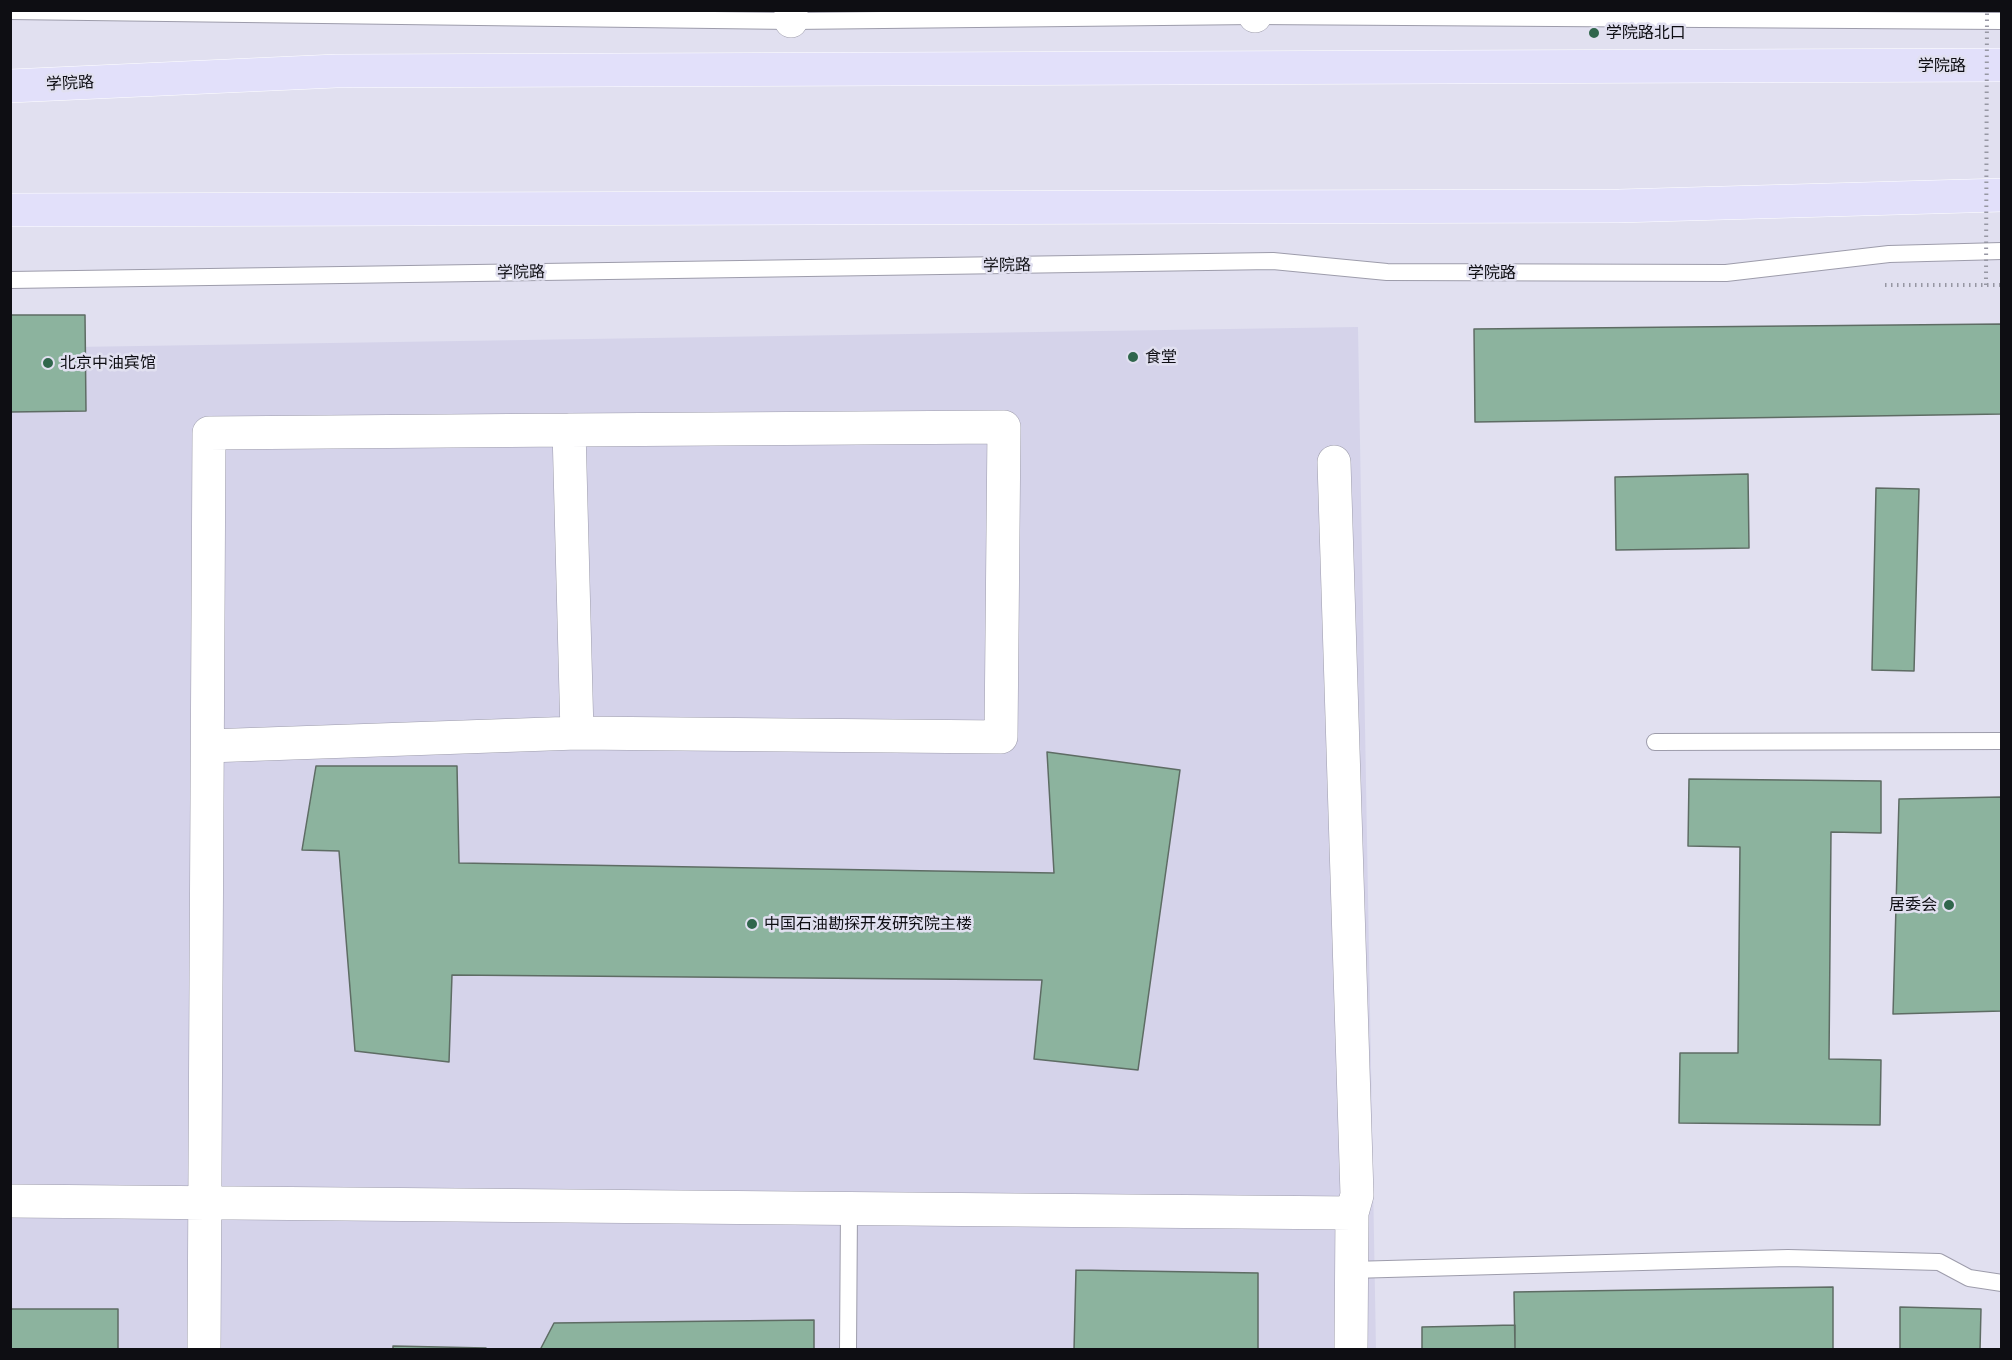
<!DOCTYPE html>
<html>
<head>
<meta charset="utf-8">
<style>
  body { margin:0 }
  #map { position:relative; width:2012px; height:1360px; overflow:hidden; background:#e1e0f0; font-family:"Exo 2",sans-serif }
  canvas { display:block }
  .frame { position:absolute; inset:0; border:12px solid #0e0e13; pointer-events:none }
</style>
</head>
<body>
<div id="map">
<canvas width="2012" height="1360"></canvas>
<div class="frame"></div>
</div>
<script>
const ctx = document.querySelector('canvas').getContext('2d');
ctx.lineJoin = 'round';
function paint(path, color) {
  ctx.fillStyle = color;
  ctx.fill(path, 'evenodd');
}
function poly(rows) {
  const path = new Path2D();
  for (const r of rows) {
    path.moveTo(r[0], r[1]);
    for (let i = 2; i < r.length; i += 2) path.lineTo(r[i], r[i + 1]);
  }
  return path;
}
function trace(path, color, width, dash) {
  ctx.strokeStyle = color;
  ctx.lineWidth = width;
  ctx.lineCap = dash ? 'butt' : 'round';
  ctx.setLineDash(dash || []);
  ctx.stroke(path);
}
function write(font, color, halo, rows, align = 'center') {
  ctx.font = font + ' "Exo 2","Noto Sans SC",sans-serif';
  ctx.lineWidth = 5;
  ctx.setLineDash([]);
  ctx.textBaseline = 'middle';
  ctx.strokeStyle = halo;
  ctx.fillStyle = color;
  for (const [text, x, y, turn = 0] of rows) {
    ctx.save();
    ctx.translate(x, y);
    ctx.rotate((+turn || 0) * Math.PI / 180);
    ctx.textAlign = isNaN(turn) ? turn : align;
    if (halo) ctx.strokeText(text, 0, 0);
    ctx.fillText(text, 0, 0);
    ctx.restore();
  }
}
const built = poly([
  [1358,327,1376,1349,11,1349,10,348]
]);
const building = poly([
  [10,315,85,315,86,411,10,412,10,315],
  [2002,324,2002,414,1475,422,1474,329,2002,324],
  [1748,474,1749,548,1616,550,1615,477,1748,474],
  [1876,488,1919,489,1914,671,1872,670,1876,488],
  [1047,752,1180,770,1138,1070,1034,1059,1042,980,452,975,449,1062,355,1051,339,851,302,850,316,766,457,766,459,863,1054,873,1047,752],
  [1689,779,1881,781,1881,833,1831,832,1829,1059,1881,1060,1880,1125,1679,1123,1680,1053,1738,1053,1740,847,1688,846,1689,779],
  [2002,797,2002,1011,1893,1014,1899,799,2002,797],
  [1076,1270,1258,1273,1258,1350,1074,1350,1076,1270],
  [1833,1287,1833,1350,1515,1350,1514,1292,1833,1287],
  [1900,1307,1981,1309,1980,1350,1900,1350,1900,1307],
  [10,1309,118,1309,118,1350,10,1350,10,1309],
  [814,1320,814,1350,540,1350,554,1323,814,1320],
  [1515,1325,1515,1350,1422,1350,1422,1327,1515,1325],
  [393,1346,486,1348,486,1350,393,1350,393,1346]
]);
const path = poly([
  [1885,285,2002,285]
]);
const service = poly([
  [10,11,791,21,1255,16,2002,21],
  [10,280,1273,261,1387,272,1726,273,1889,254,2002,251],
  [1655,742,2002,741],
  [1351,1270,1788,1258,1939,1262,1969,1278,2002,1283],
  [848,1350,849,1208]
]);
const minor = poly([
  [1255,16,1255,10],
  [791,21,791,10],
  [1334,462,1357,1195,1352,1213,1351,1350],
  [208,746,577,733],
  [10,1201,1352,1213],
  [204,1350,209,433,569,430,1004,427,1001,737,577,733,569,430]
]);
const primary = poly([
  [10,86,336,71,2002,65],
  [10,210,1619,206,2002,195]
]);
const pathBridge = poly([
  [1986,285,1987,10]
]);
const markers = [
  [1594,33,6,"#30664c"],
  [1133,357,6,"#30664c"],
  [48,363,6,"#30664c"],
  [1949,905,6,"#30664c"],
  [752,924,6,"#30664c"]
];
const poiNames = [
  ["学院路北口",1606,33],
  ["食堂",1145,357],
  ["北京中油宾馆",60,363],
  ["居委会",1937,905,"right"],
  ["中国石油勘探开发研究院主楼",764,924]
];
const streetNames = [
  ["学院路",1942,66],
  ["学院路",70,83,-3],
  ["学院路",1007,265,-1],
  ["学院路",521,272,-1],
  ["学院路",1492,273]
];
paint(built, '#d5d3ea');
paint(building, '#8cb39e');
trace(building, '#5e6c64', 1.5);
trace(service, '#9d9cab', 18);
trace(minor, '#9d9cab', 34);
trace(primary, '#fff', 34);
trace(path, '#9797a3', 4, [1.5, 4.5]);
trace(service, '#fff', 16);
trace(minor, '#fff', 33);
trace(primary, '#e2e0fa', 33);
trace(pathBridge, '#9797a3', 4, [1.5, 4.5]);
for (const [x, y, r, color] of markers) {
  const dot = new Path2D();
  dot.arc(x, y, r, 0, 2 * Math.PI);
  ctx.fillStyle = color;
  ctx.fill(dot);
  trace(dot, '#e1e0f0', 2);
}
write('16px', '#0e0e13', '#e1e0f0', poiNames, 'left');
write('16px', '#0e0e13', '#e1e0f0', streetNames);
</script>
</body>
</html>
